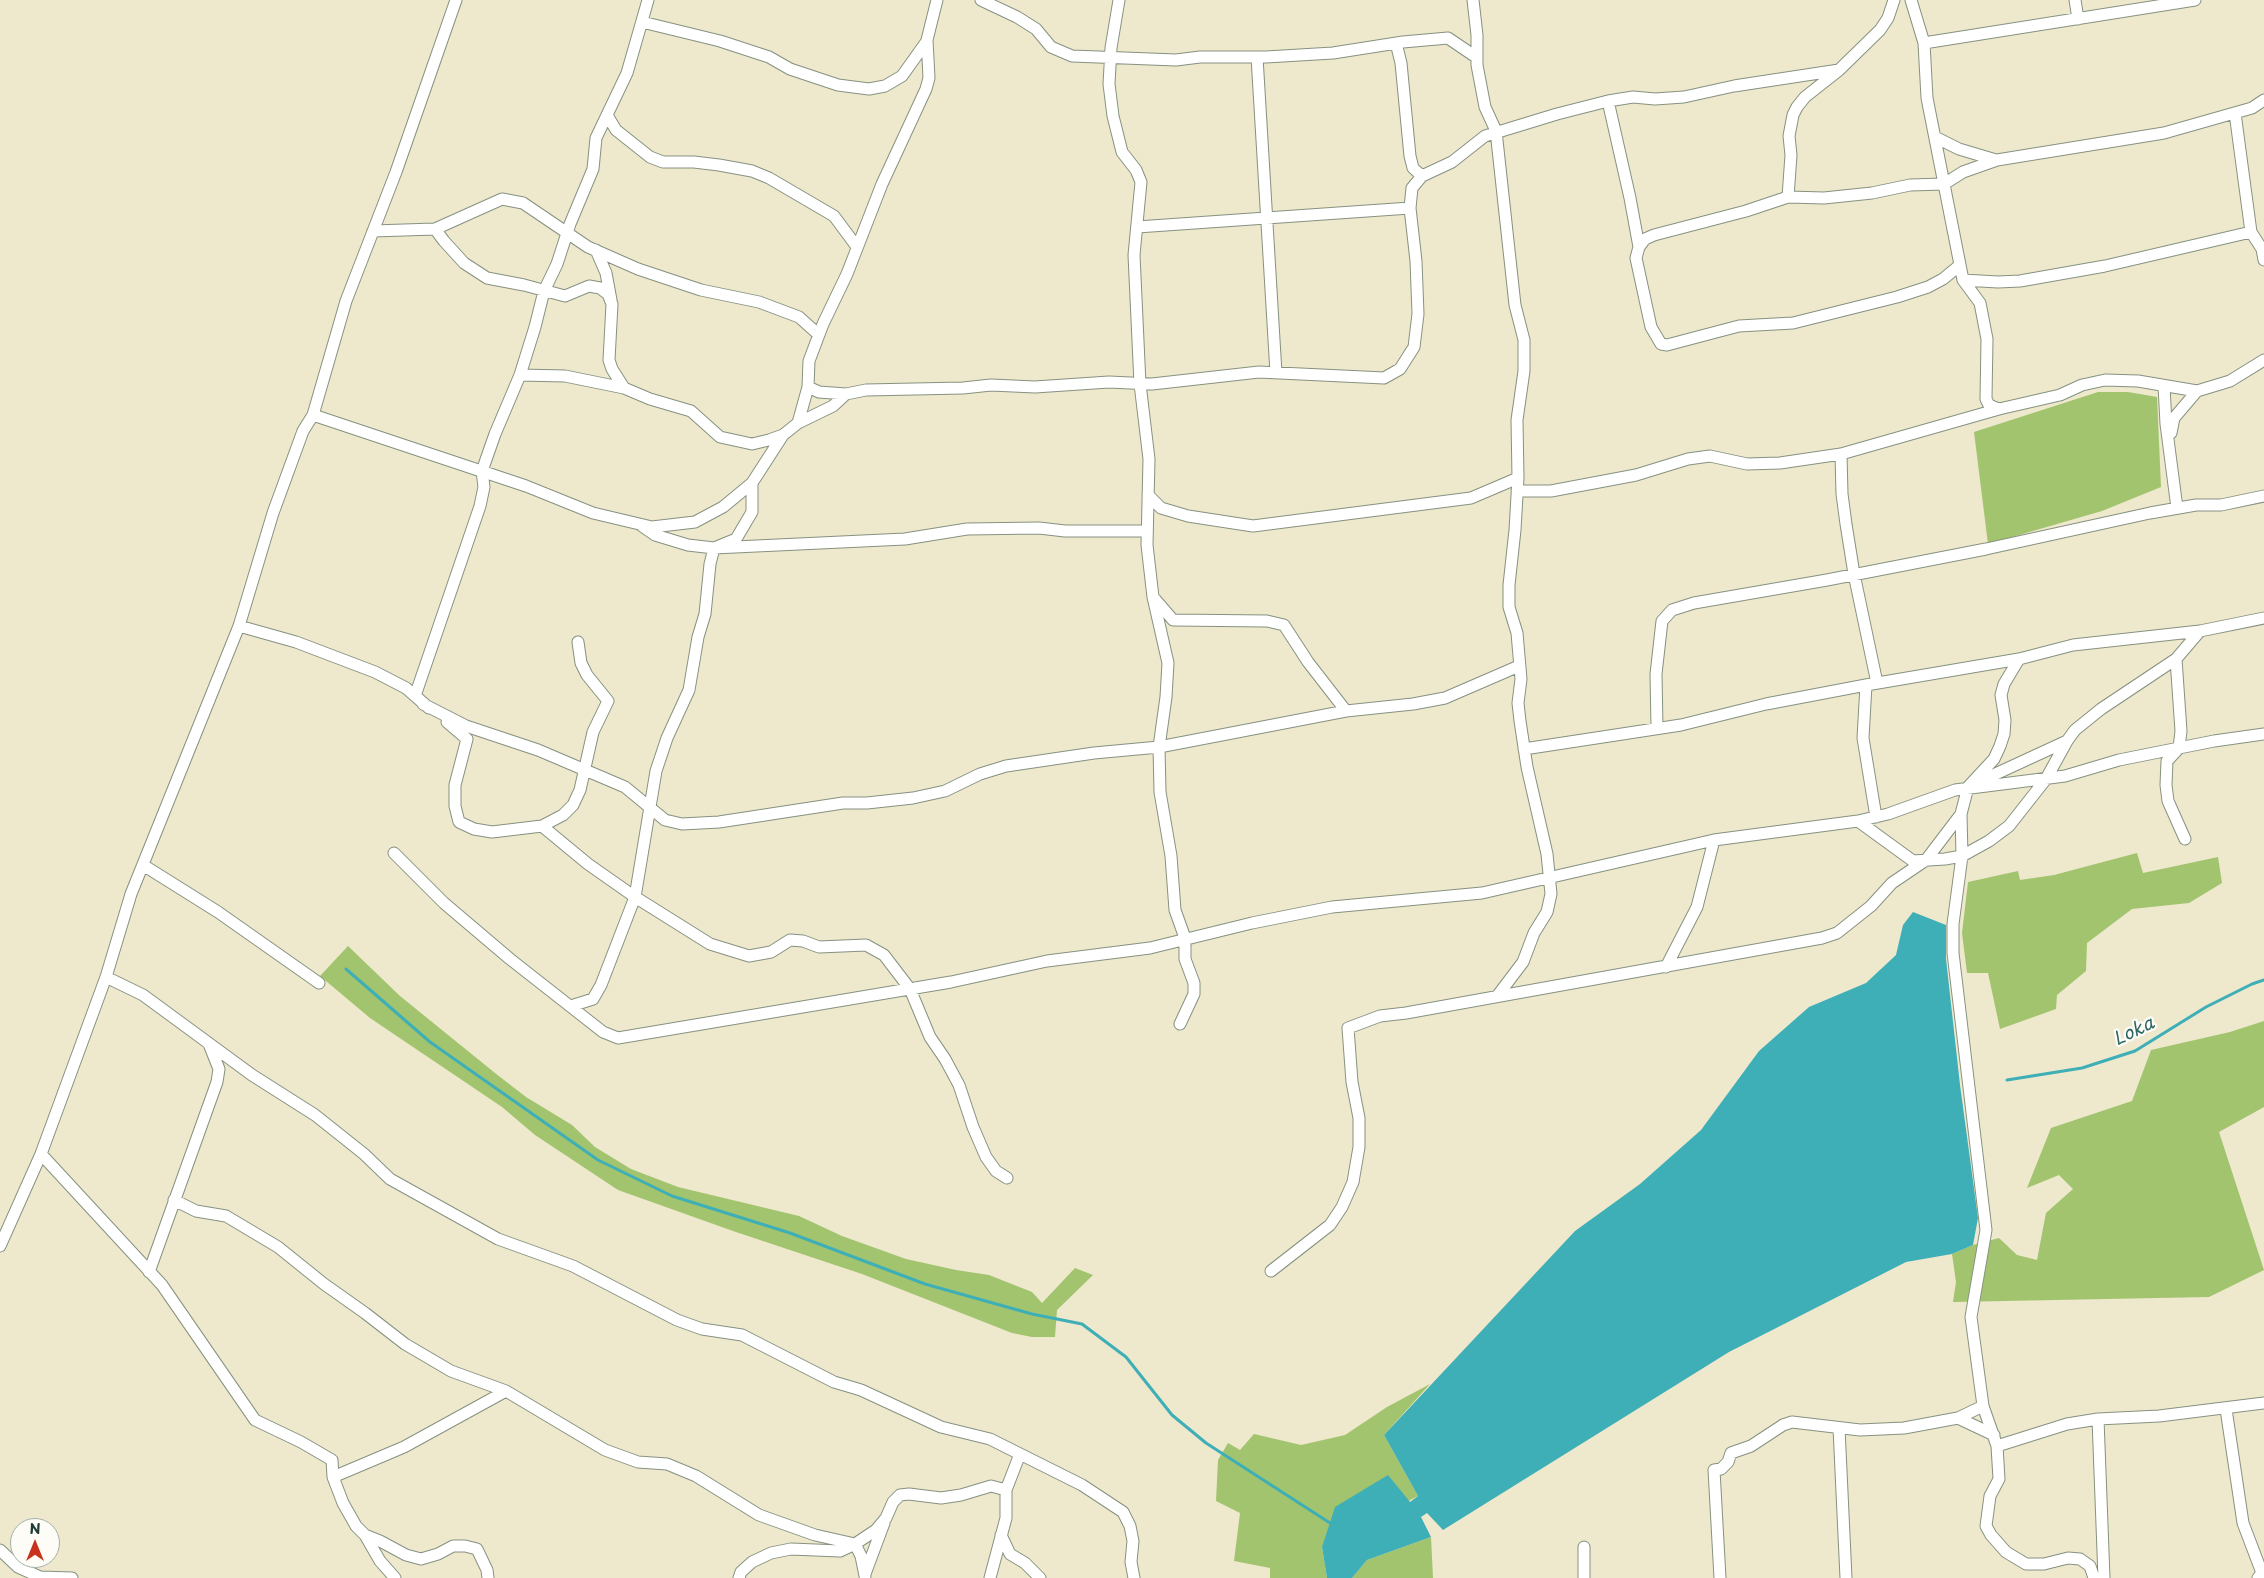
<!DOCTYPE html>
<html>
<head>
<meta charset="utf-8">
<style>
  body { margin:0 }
  #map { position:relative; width:2264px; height:1578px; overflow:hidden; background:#eee8cd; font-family:"Playpen Sans",sans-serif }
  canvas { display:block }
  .north { position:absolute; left:10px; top:1518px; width:50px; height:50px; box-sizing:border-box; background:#fdfcf7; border:1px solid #a4b0a9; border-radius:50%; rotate:0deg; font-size:14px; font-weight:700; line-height:20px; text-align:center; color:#1f3d34 }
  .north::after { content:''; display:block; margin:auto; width:18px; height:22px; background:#c8321e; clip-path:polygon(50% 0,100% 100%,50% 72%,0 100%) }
</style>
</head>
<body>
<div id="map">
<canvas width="2264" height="1578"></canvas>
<div class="north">N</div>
</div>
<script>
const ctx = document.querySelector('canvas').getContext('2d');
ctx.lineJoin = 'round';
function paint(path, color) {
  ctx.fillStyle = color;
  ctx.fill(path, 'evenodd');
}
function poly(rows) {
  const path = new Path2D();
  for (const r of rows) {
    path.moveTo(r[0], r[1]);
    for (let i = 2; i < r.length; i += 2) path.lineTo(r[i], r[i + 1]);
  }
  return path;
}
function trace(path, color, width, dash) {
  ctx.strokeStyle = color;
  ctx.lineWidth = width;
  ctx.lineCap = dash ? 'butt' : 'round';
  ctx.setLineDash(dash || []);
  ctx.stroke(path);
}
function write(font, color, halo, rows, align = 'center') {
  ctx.font = font + ' "Playpen Sans",sans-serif';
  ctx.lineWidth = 4.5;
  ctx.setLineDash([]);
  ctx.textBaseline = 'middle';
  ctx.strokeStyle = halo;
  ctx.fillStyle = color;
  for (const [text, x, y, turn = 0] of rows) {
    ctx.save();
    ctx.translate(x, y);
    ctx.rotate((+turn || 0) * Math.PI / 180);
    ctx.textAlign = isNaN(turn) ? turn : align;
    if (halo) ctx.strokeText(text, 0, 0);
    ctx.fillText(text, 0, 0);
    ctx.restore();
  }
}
const green = poly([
  [2098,392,2128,392,2157,397,2161,487,2102,511,1988,544,1974,432],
  [2137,853,2143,873,2218,857,2222,883,2189,903,2132,909,2087,943,2086,971,2057,995,2056,1009,2000,1029,1988,973,1967,973,1962,933,1968,882,2018,871,2020,880,2054,875],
  [348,946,400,996,495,1073,526,1097,572,1125,595,1147,631,1169,678,1187,799,1216,842,1236,906,1259,956,1270,989,1275,1032,1292,1042,1303,1075,1268,1093,1275,1057,1310,1055,1337,1032,1337,1012,1333,862,1274,733,1231,618,1190,535,1135,502,1107,370,1018,320,976],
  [2264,1021,2264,1107,2219,1132,2264,1270,2209,1297,1953,1302,1956,1282,1952,1254,1973,1245,1999,1238,2017,1255,2037,1260,2046,1213,2073,1189,2059,1175,2027,1188,2051,1128,2132,1101,2151,1050,2230,1032],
  [1430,1384,1384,1435,1418,1496,1322,1547,1327,1578,1270,1578,1270,1568,1234,1561,1240,1513,1216,1501,1218,1460,1228,1443,1240,1450,1254,1434,1301,1445,1345,1435,1387,1407],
  [1431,1537,1433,1578,1352,1578,1367,1560]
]);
const water = poly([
  [1913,912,1946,925,1946,959,1960,1085,1978,1218,1973,1245,1952,1254,1906,1262,1729,1352,1443,1530,1427,1513,1421,1517,1431,1537,1367,1560,1352,1578,1327,1578,1322,1547,1335,1507,1388,1475,1410,1502,1418,1496,1384,1435,1575,1231,1640,1184,1701,1130,1759,1051,1809,1007,1866,983,1896,955,1903,925]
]);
const stream = poly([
  [346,969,430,1042,598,1160,672,1196,790,1233,925,1284,1032,1314,1082,1324,1126,1357,1172,1415,1206,1443,1330,1523],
  [2007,1080,2082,1068,2135,1051,2206,1007,2252,984,2264,980]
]);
const street = poly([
  [981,0,1017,17,1036,29,1051,47,1072,56,1176,60,1200,57,1266,57,1333,53,1403,42,1448,38,1476,57],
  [1119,0,1111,48,1109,84,1113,116,1122,152,1136,170,1141,182,1134,255,1140,384,1149,459,1147,545,1153,597,1168,663,1166,697,1159,747,1160,792,1171,856,1175,910,1185,938,1185,959,1194,983,1194,994,1180,1024],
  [1473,0,1477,35,1477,65,1485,107,1496,131,1515,305,1524,340,1524,371,1517,420,1518,478,1515,530,1509,585,1509,607,1517,633,1521,679,1518,703,1520,721,1527,767,1547,854,1551,894,1547,912,1534,933,1523,962,1498,995],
  [1911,0,1924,43,1927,98,1963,280,1980,303,1987,339,1986,399,1989,405,1999,409],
  [2075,0,2078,19],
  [642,22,720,41,769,57,790,69,838,85,869,89,885,86,902,76,927,41],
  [1396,43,1401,63,1410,156,1413,168,1422,176],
  [1924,43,2195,0],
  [1257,57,1276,373],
  [1608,101,1630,198,1639,247],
  [2235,113,2251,232,2262,249,2264,260],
  [607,115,616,130,650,157,663,162,694,162,719,165,752,171,769,178,834,216,857,247],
  [1935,137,1959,149,1996,160],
  [1788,197,1791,155,1789,136,1793,115,1797,107,1805,97,1838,71],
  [1137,227,1410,208],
  [435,229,444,241,464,263,487,278,524,285,565,296,589,286,600,288,608,294,612,304,609,360,612,369,624,388,650,399,691,411,720,437,752,444,769,440,783,435,798,423,833,406,846,394],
  [373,231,435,229,502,199,523,203,588,247,638,269,701,290,759,302,799,317,819,335],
  [596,250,606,273,611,300],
  [1960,265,1943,279,1928,287,1897,297,1793,323,1739,326,1667,345,1661,344,1651,327,1636,258,1639,247,1645,239,1654,235,1746,211,1788,197,1824,198,1872,193,1910,185,1944,184,1963,172,1997,160,2164,133,2252,108,2264,100],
  [1963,280,1998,282,2020,281,2105,266,2251,232],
  [520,375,565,376,624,388],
  [2164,386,2166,424,2177,508],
  [808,387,819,392,846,394,866,390,963,388,991,385,1035,387,1109,382,1152,384,1259,372,1384,378,1400,369,1414,347,1418,314,1416,261,1410,208,1412,188,1422,176,1452,162,1485,136,1557,114,1608,101,1633,97,1655,99,1684,97,1734,86,1839,70,1880,30,1888,18,1894,0],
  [313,415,526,486,593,513,652,527,695,522,723,507,752,483,783,435],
  [798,423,808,387,809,361,823,324,847,274,882,184,926,89,929,78,927,40,937,0],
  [2171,433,2174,418,2197,391],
  [1841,454,1842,494,1846,524,1854,574,1877,683],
  [1517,491,1551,491,1636,475,1688,459,1710,456,1747,464,1780,463,1841,454,1999,409,2060,395,2082,385,2105,380,2138,381,2197,391,2230,381,2264,360],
  [1148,495,1161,508,1188,516,1253,526,1471,498,1518,478],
  [642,526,655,535,688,545,714,548,905,539,967,529,1039,528,1065,531,1147,531],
  [1154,598,1173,620,1267,621,1284,625,1308,662,1346,711],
  [239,626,296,642,375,672,406,688,429,708],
  [2019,659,2004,684,2001,695,2005,720,2004,734,2000,746,1994,759,1968,787,1961,814,1962,856,1953,924,1953,953,1986,1230,1971,1317,1983,1406,1997,1446,1999,1479,1990,1496,1986,1526,1991,1535,2006,1552,2026,1564,2044,1564,2068,1558,2080,1559,2090,1566,2094,1578],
  [2176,659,2181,731,2179,748,2167,761,2166,785,2168,801,2185,839],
  [1866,685,1863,738,1876,817],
  [415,696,480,506,484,487,482,471,495,434,520,375,535,327,544,291,557,264,570,224,593,169,596,138,627,73,648,0],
  [423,704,466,726,538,750,625,787,665,820,682,824,719,822,843,803,867,803,913,798,945,791,980,774,1006,766,1094,753,1159,747,1346,711,1413,704,1445,698,1519,666],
  [447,722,467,739,455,785,455,806,459,822,474,829,492,832,542,826,588,864,635,897,710,944,749,956,771,952,790,940,803,941,819,947,866,945,884,955,910,989,930,1037,945,1059,959,1085,973,1127,986,1157,996,1171,1007,1178],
  [1657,728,1656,674,1662,621,1672,610,1694,603,1827,580,1986,549,2150,513,2196,505,2221,505,2264,496],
  [1524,749,1681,725,1766,704,1866,685,2019,659,2073,645,2200,631,2264,618],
  [1976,783,2067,741,2075,730,2101,709,2176,659,2200,631],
  [1858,821,1913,861,1945,859,1962,856,1989,841,2009,826,2046,779,2067,741],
  [542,826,563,815,573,805,580,790,593,732,608,701,587,675,581,663,578,642],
  [394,853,444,903,510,959,603,1032,618,1038,951,982,1047,961,1150,948,1252,923,1332,907,1482,893,1714,840,1858,821,1888,814,1955,790,2065,776,2119,760,2214,741,2264,734],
  [143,865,218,912,319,983],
  [1666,967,1697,907,1714,840],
  [106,977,143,995,252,1075,315,1115,364,1154,390,1179,498,1239,573,1266,677,1320,702,1329,742,1335,834,1382,861,1390,941,1427,990,1439,1082,1485,1123,1512,1130,1526,1133,1541,1131,1562,1134,1578],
  [571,1006,593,999,601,985,635,897,656,771,667,738,689,690,698,637,705,614,710,564,714,548,736,539,752,512,752,483],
  [41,1154,162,1285,255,1420,301,1442,332,1460,333,1477,343,1503,356,1526,365,1535,380,1541,406,1555,421,1559,438,1554,453,1546,465,1546,477,1549,487,1570,488,1578],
  [174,1200,196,1211,226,1216,278,1247,324,1284,365,1313,405,1344,451,1371,506,1391,605,1450,638,1462,667,1464,696,1476,759,1515,815,1535,855,1544,861,1556,865,1576],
  [0,1246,41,1154,106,977,131,894,239,626,273,513,303,431,313,415,346,301,396,172,456,0],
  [1271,1271,1330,1225,1342,1207,1353,1182,1359,1147,1359,1118,1352,1082,1348,1028,1380,1016,1406,1013,1822,938,1837,933,1871,906,1892,883,1926,860,1961,814],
  [149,1272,217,1082,219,1069,209,1044],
  [2226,1409,2243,1523,2262,1573,2258,1578],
  [1958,1418,1994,1435],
  [2098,1419,2104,1578],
  [1839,1428,1846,1578],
  [1997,1446,2067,1424,2098,1419,2159,1416,2264,1403],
  [333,1477,404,1447,506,1391],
  [365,1535,380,1561,395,1578],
  [1001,1535,1010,1554,1025,1563,1040,1578],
  [0,1550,18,1567,40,1577,72,1578],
  [865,1574,884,1523],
  [739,1578,741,1572,752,1562,771,1553,791,1549,840,1551,855,1544,876,1530,886,1518,893,1502,900,1495,909,1494,941,1498,961,1495,991,1486,1006,1490],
  [990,1578,1006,1518,1006,1490,1020,1454],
  [1584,1578,1584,1547],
  [1720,1578,1714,1470,1721,1469,1728,1462,1731,1453,1751,1446,1783,1425,1792,1422,1860,1430,1904,1428,1958,1418,1983,1406]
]);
const waterNames = [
  ["Loka",2134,1032,-26]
];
paint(green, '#a2c46e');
paint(water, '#3eafb6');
trace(stream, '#3eafb6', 3);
trace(street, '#869280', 13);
trace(street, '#fff', 11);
write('italic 18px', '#2a6562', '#fdfcf7', waterNames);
</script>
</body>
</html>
